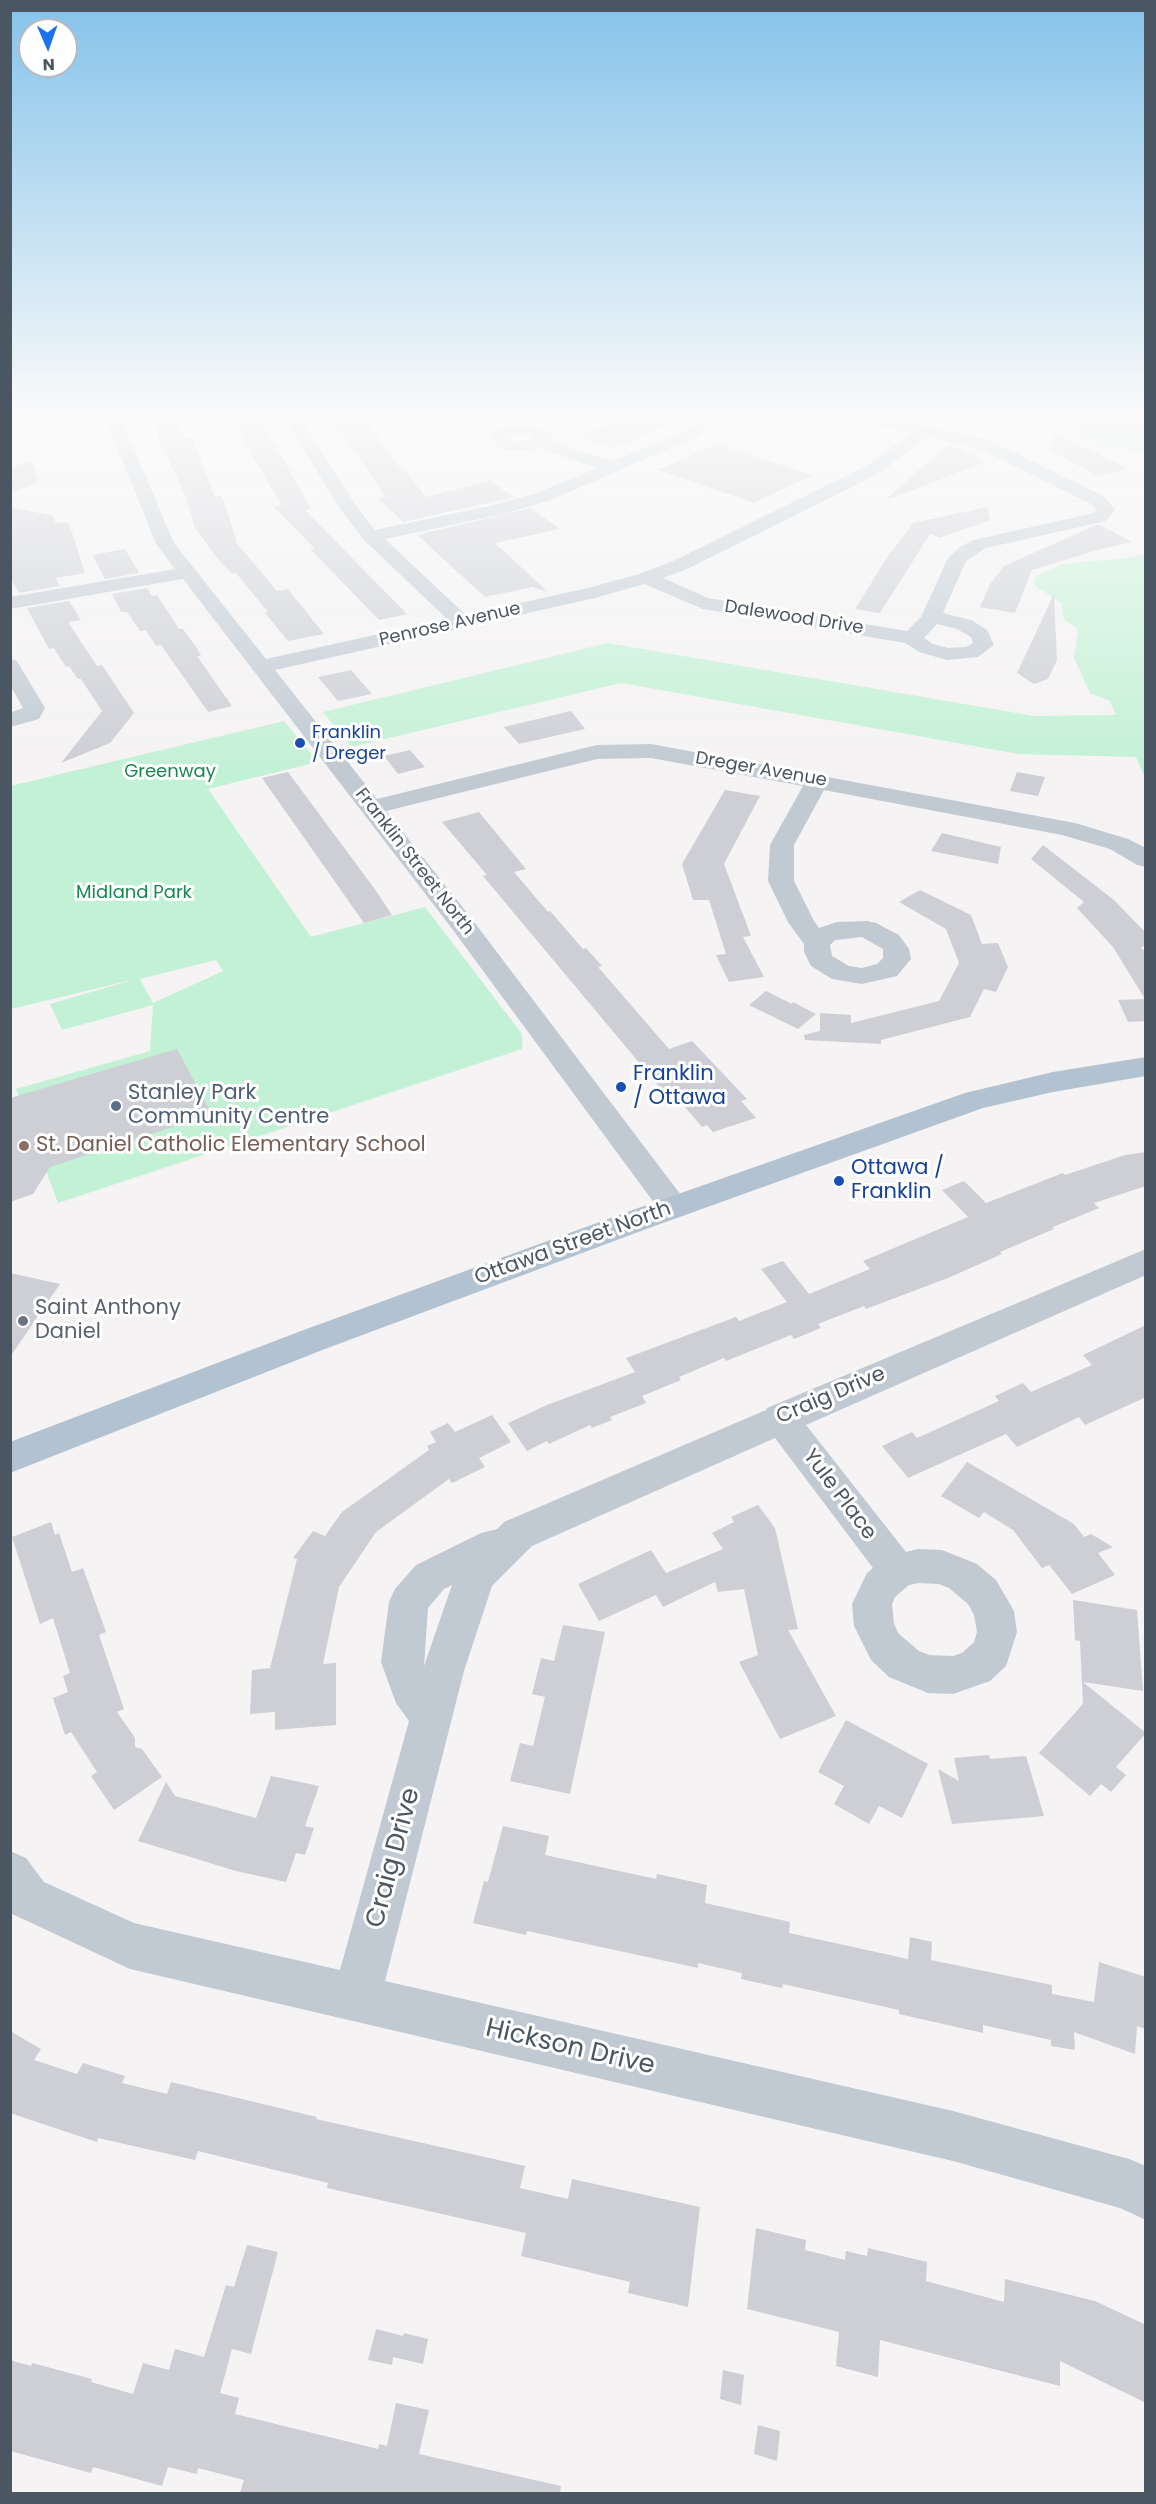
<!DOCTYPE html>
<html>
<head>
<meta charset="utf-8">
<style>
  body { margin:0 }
  #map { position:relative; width:1156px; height:2504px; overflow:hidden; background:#f5f3f3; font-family:Poppins,sans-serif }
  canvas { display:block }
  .frame { position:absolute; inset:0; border:12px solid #4a5661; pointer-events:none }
  .north { position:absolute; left:18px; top:18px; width:60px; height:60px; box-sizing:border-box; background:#fff; border:2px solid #b7bbc0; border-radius:50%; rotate:178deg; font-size:16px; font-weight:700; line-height:24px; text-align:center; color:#4a5661 }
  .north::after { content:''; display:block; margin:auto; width:21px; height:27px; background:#1a73e8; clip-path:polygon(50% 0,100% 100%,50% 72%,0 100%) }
</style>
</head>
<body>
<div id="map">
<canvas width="1156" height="2504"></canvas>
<div class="frame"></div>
<div class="north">N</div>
</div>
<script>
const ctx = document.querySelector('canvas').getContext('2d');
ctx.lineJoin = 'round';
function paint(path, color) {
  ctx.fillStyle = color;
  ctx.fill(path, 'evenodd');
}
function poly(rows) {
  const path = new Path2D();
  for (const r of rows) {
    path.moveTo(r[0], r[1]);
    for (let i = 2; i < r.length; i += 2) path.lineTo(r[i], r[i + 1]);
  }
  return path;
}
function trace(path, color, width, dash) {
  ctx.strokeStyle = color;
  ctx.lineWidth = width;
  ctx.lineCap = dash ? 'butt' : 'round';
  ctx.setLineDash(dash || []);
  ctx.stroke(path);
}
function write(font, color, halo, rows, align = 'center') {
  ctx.font = font + ' Poppins,sans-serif';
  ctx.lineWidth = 6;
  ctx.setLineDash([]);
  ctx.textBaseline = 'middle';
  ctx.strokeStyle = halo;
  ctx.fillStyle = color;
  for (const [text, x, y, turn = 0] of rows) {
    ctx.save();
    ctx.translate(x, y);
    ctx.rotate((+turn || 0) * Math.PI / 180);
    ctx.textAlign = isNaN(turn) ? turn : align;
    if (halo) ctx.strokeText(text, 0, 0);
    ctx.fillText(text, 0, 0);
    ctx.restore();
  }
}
const green = poly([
  [1055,418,1145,418,1145,454,1099,444,1078,436,1068,423],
  [1145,554,1145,778,1136,757,1019,754,621,683,351,747,323,712,608,643,1034,716,1116,715,1110,701,1090,693,1074,658,1078,633,1076,627,1064,620,1061,603,1034,585,1036,576,1063,564,1125,558],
  [284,721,318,762,208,789,311,937,425,907,522,1034,522,1049,58,1203,16,1089,150,1051,153,1005,62,1030,50,1004,136,979,11,1009,10,786],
  [216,960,223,971,153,1003,140,979]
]);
const building = poly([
  [152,418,178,418,184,439,192,438,215,497,221,496,223,499,237,541,235,541,277,591,288,589,324,634,288,641,265,613,268,612,236,573,232,574,218,559,195,528,186,497,160,442],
  [234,418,257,418,282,457,311,509,305,510,407,614,379,620,311,550,315,549,274,507,282,505,255,461],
  [331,418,365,418,403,472,406,471,425,497,490,481,514,497,403,522,378,498,386,497],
  [624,418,685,418,685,419,612,448,578,437],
  [1056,433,1128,469,1097,476,1048,449],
  [716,444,788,467,813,475,754,503,658,470],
  [949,444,986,462,889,499,888,497],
  [32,460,38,483,10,493,10,468],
  [10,507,54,516,55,522,69,523,85,573,56,578,60,586,19,593,10,577],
  [987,507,990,520,939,538,930,534,880,613,855,609,888,556,912,525,908,524],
  [530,508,560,529,495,543,548,592,532,587,485,597,417,535],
  [1096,525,1100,525,1132,542,1097,550,1032,570,1015,613,980,607,990,584,1004,566],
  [125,549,139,573,105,579,93,555],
  [147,588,152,596,157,595,179,629,182,628,197,648,201,656,197,656,232,706,208,712,161,645,156,646,146,630,140,631,127,612,121,612,112,594],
  [1054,594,1057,660,1048,679,1034,684,1017,673],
  [69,601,81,620,68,622,97,666,102,665,134,713,110,743,61,763,102,711,81,679,78,679,69,666,66,667,54,648,49,649,27,608],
  [351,670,372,694,338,701,318,677],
  [571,711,585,729,519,744,504,727],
  [410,750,425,767,398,774,384,756],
  [288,772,374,888,392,915,364,923,262,778],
  [1017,772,1045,777,1038,796,1010,791],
  [725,790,760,796,724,864,751,936,743,937,764,977,729,982,716,955,726,954,709,900,693,900,682,864],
  [479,812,526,869,514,872,548,912,550,911,583,949,586,948,602,966,598,967,669,1049,692,1041,747,1099,741,1101,756,1118,713,1132,707,1125,702,1127,679,1100,672,1102,483,876,487,875,442,822],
  [942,833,1001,847,998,864,931,851],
  [1043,845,1114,900,1146,933,1146,944,1141,948,1146,952,1146,1021,1128,1022,1118,1000,1145,999,1113,947,1077,908,1084,902,1031,859],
  [920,890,971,915,982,944,998,943,1008,967,996,992,984,989,970,1017,881,1040,881,1044,805,1040,804,1035,820,1031,820,1013,851,1015,851,1023,939,1001,959,963,946,929,899,902],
  [766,991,792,1004,793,1002,816,1014,798,1029,749,1005],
  [177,1049,212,1114,50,1167,33,1194,10,1202,10,1098],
  [1146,1152,1146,1186,1094,1203,1099,1208,1053,1227,1054,1229,1000,1252,1002,1254,948,1278,866,1309,864,1306,818,1324,821,1328,794,1339,791,1335,726,1361,724,1358,679,1377,681,1380,642,1396,646,1403,610,1417,612,1420,592,1428,590,1425,549,1444,547,1441,527,1451,508,1423,547,1405,635,1372,626,1358,736,1317,739,1321,787,1302,761,1269,783,1261,809,1294,870,1269,863,1261,968,1217,942,1190,964,1181,986,1203,1063,1173,1065,1175,1125,1155],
  [10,1273,60,1284,10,1357],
  [1146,1325,1146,1397,1085,1425,1079,1417,1017,1447,1006,1434,908,1478,882,1446,912,1432,917,1438,999,1401,995,1396,1023,1383,1031,1392,1092,1365,1083,1355],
  [492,1415,511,1442,479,1458,485,1467,452,1483,449,1479,376,1532,339,1587,323,1664,336,1663,336,1725,275,1730,275,1712,250,1714,252,1670,270,1668,297,1559,293,1558,313,1531,325,1536,342,1512,429,1450,427,1446,436,1442,430,1432,448,1423,455,1432],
  [967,1462,1074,1524,1084,1537,1091,1534,1113,1547,1098,1553,1115,1575,1072,1594,1049,1565,1042,1568,1013,1530,984,1512,979,1518,941,1496],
  [758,1505,775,1528,798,1629,788,1630,836,1716,780,1739,739,1662,758,1655,744,1589,718,1592,715,1582,663,1607,656,1595,599,1621,578,1584,651,1550,666,1573,723,1549,712,1533,734,1522,731,1517],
  [51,1522,55,1535,59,1533,72,1572,83,1568,106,1632,99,1635,124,1709,117,1712,135,1738,135,1747,142,1749,162,1777,114,1810,91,1776,97,1772,71,1732,65,1735,53,1698,68,1692,63,1676,70,1673,53,1618,40,1624,12,1537],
  [1073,1600,1137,1610,1143,1691,1083,1682,1146,1733,1116,1767,1126,1775,1111,1792,1101,1784,1090,1796,1039,1753,1083,1704,1080,1641,1075,1640],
  [563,1625,605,1632,570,1794,510,1781,520,1743,533,1746,545,1697,532,1694,541,1658,554,1661],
  [846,1720,928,1764,902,1818,879,1806,869,1824,834,1804,844,1786,818,1772],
  [989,1755,990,1759,1026,1756,1044,1816,952,1824,938,1769,959,1781,954,1758],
  [271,1776,319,1786,305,1826,314,1828,305,1855,296,1853,286,1882,236,1871,138,1841,166,1782,175,1796,256,1818],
  [503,1826,549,1836,545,1855,656,1879,657,1874,707,1885,705,1903,790,1922,789,1933,908,1959,910,1937,932,1942,931,1960,1052,1985,1052,1994,1094,2002,1099,1962,1146,1977,1146,2029,1137,2026,1135,2054,1074,2032,1075,2050,1051,2046,1051,2040,983,2025,983,2033,899,2014,899,2010,783,1984,782,1988,741,1979,742,1973,698,1963,698,1968,527,1931,526,1935,473,1923,484,1881,488,1882],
  [10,2031,41,2049,34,2060,77,2074,83,2063,125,2076,122,2083,167,2094,171,2082,317,2117,316,2119,525,2166,520,2188,568,2199,572,2179,700,2207,688,2307,628,2293,630,2282,521,2256,526,2233,327,2188,328,2183,198,2151,195,2160,98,2138,97,2142,10,2113],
  [756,2228,806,2240,805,2250,845,2260,846,2251,867,2256,868,2248,927,2262,926,2281,1004,2302,1005,2279,1095,2301,1146,2325,1146,2403,1060,2361,1060,2386,880,2340,878,2377,836,2366,839,2332,747,2309],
  [247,2245,278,2252,251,2354,232,2349,220,2393,239,2398,235,2414,378,2449,379,2444,387,2446,396,2403,429,2410,419,2454,561,2486,560,2493,240,2493,244,2480,198,2468,197,2474,168,2467,162,2486,93,2467,91,2473,10,2451,10,2360,31,2366,32,2363,92,2379,91,2382,133,2394,143,2363,169,2370,175,2349,204,2357,226,2285,234,2287],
  [376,2329,403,2336,404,2333,428,2339,423,2364,393,2357,392,2365,368,2360],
  [723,2370,744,2375,741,2405,720,2399],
  [758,2425,780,2431,777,2461,754,2454]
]);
const minor = poly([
  [105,418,121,418,174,543,266,659,447,619,364,540,341,510,284,418,300,418,357,507,375,530,499,504,539,492,597,468,539,448,517,451,499,448,491,438,495,431,507,427,538,427,551,433,553,437,550,441,612,461,686,430,704,418,723,418,698,436,551,500,503,514,385,539,466,615,592,587,639,574,671,562,866,466,912,433,862,421,860,418,890,418,989,440,1103,496,1115,509,1106,521,986,548,966,561,943,613,971,620,987,630,994,645,978,657,947,660,919,652,905,643,703,609,644,584,595,598,275,670,377,799,597,745,651,744,813,774,818,773,827,777,1075,823,1128,839,1146,848,1146,867,1137,865,1110,849,1062,835,824,790,794,845,794,881,814,921,819,928,837,922,867,921,876,923,899,935,909,949,911,959,897,976,862,984,832,979,811,966,804,952,804,944,788,922,768,881,770,845,803,786,651,758,597,759,386,811,468,914,690,1207,685,1215,674,1218,663,1215,450,926,183,579,10,609,10,597,175,569,156,544,105,418],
  [515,435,529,435,535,438,517,441,508,438,515,435],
  [928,437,978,448,1091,504,1096,509,1094,513,973,540,960,547,948,558,921,617,907,631,708,598,663,578,685,570,878,474,928,437],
  [937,624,957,629,971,637,973,643,966,647,948,648,933,644,924,638,937,624],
  [862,937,883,949,883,958,877,964,862,968,849,966,832,956,830,945,835,940,862,937],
  [10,659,17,661,45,708,39,719,10,727,10,713,23,708,10,685,10,659],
  [1146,1249,1146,1275,806,1425,906,1552,918,1549,942,1550,977,1564,996,1580,1014,1611,1017,1632,1006,1666,990,1681,953,1694,928,1693,889,1677,871,1660,854,1626,852,1604,867,1573,873,1568,775,1438,532,1546,492,1586,464,1671,385,1981,953,2111,1129,2159,1146,2166,1146,2220,1120,2208,953,2161,130,1969,10,1913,10,1851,26,1858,44,1882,134,1923,340,1970,409,1721,396,1703,381,1662,389,1602,395,1589,416,1565,481,1533,497,1529,504,1522,766,1410,767,1408,1146,1249],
  [918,1583,939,1584,949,1588,968,1604,974,1615,977,1632,974,1642,962,1653,953,1656,929,1655,919,1651,899,1634,894,1624,892,1604,895,1597,909,1585,918,1583],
  [452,1585,424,1666,428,1608,444,1589,452,1585]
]);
const major = poly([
  [1146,1057,1146,1076,1053,1092,983,1108,649,1228,325,1349,10,1473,10,1442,301,1331,627,1212,965,1093,1053,1072,1146,1057]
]);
const markers = [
  [300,743,6,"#1a4fb4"],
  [621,1087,6,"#1a4fb4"],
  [116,1106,6,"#5c6f8a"],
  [24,1146,6,"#8d6e63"],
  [839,1181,6,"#1a4fb4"],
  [23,1321,6,"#6b7280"]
];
const farStreetnames = [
  ["Dalewood Drive",794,618,9],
  ["Penrose Avenue",450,625,-13],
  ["Dreger Avenue",761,770,10],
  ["Franklin Street North",414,862,52]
];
const farTransitnames = [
  ["Franklin",312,733],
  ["/ Dreger",312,754]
];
const farParknames = [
  ["Greenway",170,772],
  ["Midland Park",134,893]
];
const transitNames = [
  ["Franklin",633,1075],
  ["/ Ottawa",633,1099],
  ["Ottawa /",851,1169],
  ["Franklin",851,1193]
];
const serviceNames = [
  ["Stanley Park",128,1094],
  ["Community Centre",128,1118]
];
const educationNames = [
  ["St. Daniel Catholic Elementary School",36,1146]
];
const streetNames = [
  ["Ottawa Street North",573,1244,-20],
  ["Craig Drive",831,1396,-23],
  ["Yule Place",839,1495,53]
];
const worshipNames = [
  ["Saint Anthony",35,1309],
  ["Daniel",35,1333]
];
const nearStreetnames = [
  ["Craig Drive",394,1858,-75],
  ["Hickson Drive",570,2048,13]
];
paint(green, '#c3f1d5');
paint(building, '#cdcfd5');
paint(minor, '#c1cad2');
paint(major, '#b3c2d1');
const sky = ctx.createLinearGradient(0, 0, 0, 769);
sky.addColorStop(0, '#85c3ea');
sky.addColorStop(0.54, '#fafafa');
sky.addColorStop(1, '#fafafa00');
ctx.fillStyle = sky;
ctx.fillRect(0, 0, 1156, 769);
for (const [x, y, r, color] of markers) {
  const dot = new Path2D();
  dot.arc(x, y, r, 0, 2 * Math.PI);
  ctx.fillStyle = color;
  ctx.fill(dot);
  trace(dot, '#fff', 2);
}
write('18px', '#4a5661', '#fff', farStreetnames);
write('18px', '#164399', '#fff', farTransitnames, 'left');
write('18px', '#17864f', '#fff', farParknames);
write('21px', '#164399', '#fff', transitNames, 'left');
write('21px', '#4e5e75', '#fff', serviceNames, 'left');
write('21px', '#785e54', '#fff', educationNames, 'left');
write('21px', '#4a5661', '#fff', streetNames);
write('21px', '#5b616d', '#fff', worshipNames, 'left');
write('26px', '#4a5661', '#fff', nearStreetnames);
</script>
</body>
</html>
